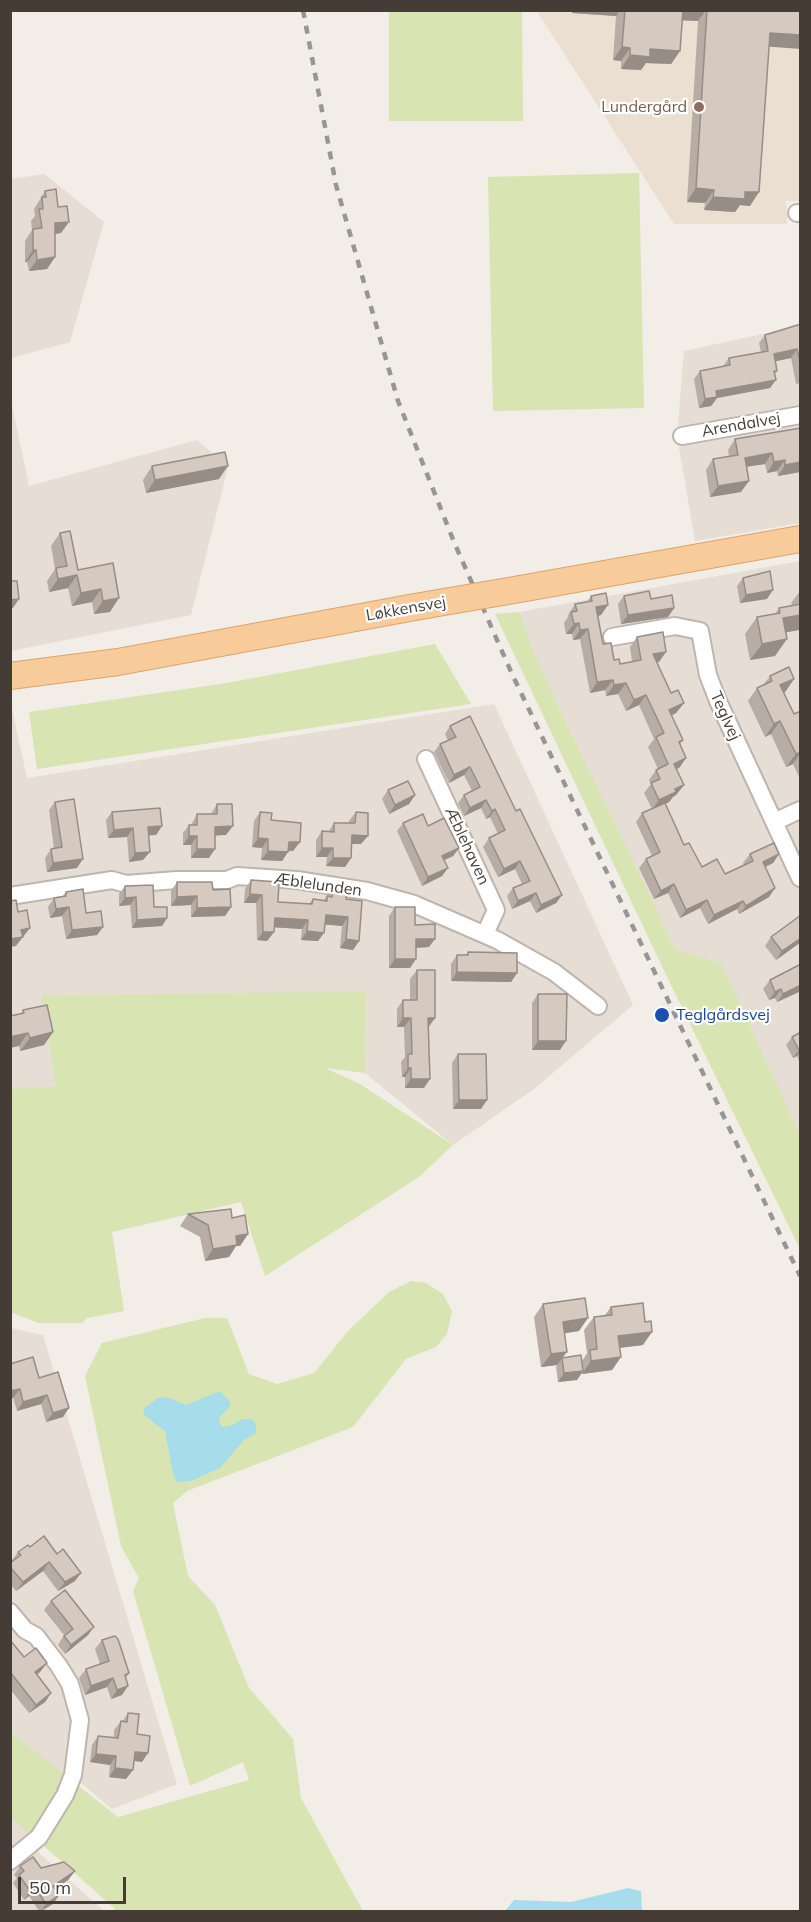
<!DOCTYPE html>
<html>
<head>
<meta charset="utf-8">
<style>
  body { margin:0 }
  #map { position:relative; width:811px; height:1922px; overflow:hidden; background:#f2ede7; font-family:Mulish,sans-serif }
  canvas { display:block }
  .frame { position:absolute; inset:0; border:12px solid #453c36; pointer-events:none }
  .scale { position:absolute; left:18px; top:1877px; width:108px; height:27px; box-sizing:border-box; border:3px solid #453c36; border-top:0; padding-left:8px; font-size:18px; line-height:21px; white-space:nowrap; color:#453c36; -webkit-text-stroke:4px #fff; paint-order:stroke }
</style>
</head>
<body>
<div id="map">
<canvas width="811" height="1922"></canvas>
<div class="frame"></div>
<div class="scale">50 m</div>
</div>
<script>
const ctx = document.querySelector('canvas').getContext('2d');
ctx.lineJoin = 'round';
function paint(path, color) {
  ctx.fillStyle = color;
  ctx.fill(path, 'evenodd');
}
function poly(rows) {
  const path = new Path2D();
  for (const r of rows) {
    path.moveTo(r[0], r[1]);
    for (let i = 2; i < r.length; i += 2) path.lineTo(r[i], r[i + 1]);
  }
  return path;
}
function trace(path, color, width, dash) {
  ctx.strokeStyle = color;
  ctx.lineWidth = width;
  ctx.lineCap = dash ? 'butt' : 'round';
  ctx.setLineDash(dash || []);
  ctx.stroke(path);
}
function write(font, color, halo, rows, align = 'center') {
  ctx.font = font + ' Mulish,sans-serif';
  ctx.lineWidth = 4.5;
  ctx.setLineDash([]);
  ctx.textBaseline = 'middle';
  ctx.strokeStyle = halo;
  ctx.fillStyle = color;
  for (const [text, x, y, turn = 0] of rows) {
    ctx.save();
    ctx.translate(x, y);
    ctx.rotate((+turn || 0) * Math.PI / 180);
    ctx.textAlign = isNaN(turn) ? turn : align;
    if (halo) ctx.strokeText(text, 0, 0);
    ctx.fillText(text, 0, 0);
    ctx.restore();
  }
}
const residential = poly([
  [44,174,104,222,70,342,11,358,10,179],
  [800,326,800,523,695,541,677,436,684,351],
  [10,396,29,486,197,440,228,467,191,615,11,651],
  [800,561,800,1135,721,964,676,950,540,668,519,612],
  [11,704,27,778,494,704,633,1005,534,1089,453,1145,365,1073,366,993,41,995,56,1086,11,1089],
  [11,1328,43,1335,177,1784,112,1809,81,1783,38,1852,104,1911,11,1912]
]);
const education = poly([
  [536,10,800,11,800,201,786,201,787,224,674,224]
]);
const green = poly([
  [389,11,522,11,523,121,389,121],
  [639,173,644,408,493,411,488,177],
  [519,612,540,668,676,950,721,963,800,1135,800,1249,668,979,495,614],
  [435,644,471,704,37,769,29,712,227,683],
  [366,992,365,1073,325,1068,360,1084,453,1145,419,1177,265,1276,241,1202,112,1232,124,1311,87,1318,82,1323,38,1323,11,1312,10,1089,56,1086,41,995],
  [411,1281,426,1283,443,1294,452,1311,447,1334,436,1347,406,1359,353,1427,187,1491,173,1503,188,1576,215,1605,249,1688,293,1739,301,1798,363,1911,115,1911,114,1908,11,1817,10,1732,118,1817,249,1780,243,1762,190,1786,133,1591,139,1578,121,1546,85,1376,102,1343,205,1318,227,1318,249,1374,277,1384,314,1373,348,1331,389,1292]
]);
const water = poly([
  [220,1391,230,1402,230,1406,219,1418,220,1424,223,1427,233,1425,242,1419,252,1419,256,1425,256,1433,244,1440,220,1468,191,1481,177,1482,173,1474,165,1431,145,1416,143,1409,158,1398,167,1397,186,1405],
  [628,1888,641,1891,642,1911,505,1911,514,1900,571,1902]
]);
const minor = poly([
  [797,213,800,213],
  [682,436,800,415],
  [612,637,675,626,700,631,708,675,718,701,800,878],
  [426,759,496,910,485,934],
  [774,822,800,810],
  [10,896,112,880,126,884,176,880,227,880,237,876,297,880,367,891,414,904,497,940,554,972,598,1006],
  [10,1612,25,1630,36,1636,59,1666,70,1684,80,1720,73,1775,65,1795,39,1837,10,1861]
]);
const primary = poly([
  [520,589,800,539],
  [10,676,118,662,415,607]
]);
const rail = poly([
  [303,10,336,185,398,401,454,542,512,674,800,1276]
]);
const primaryBridge = poly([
  [415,607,520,589]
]);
const wall = poly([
  [572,10,801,10,769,47,750,206,740,205,735,212,704,210,705,203,687,202,698,21,682,20,680,51,671,64,646,63,641,70,621,69,621,61,613,60,616,16,572,13],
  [45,191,61,233,55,234,55,257,47,269,29,271,27,262,25,262,25,241,32,230,31,221,35,216,34,209],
  [801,324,801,383,796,384,791,358,775,361,777,371,775,374,770,388,717,398,711,406,699,408,694,379,700,371,723,366,729,358,761,352,759,343,765,335],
  [801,428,800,472,778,476,777,471,767,473,765,464,746,467,741,492,710,497,706,470,713,459,729,456,728,450,735,439],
  [152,466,219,479,146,493,143,480],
  [60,533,78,570,113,563,110,612,94,614,92,602,72,606,68,588,49,592,47,581,55,569,51,546],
  [743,578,767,599,740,603,737,586],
  [801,590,801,634,799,634,799,630,786,632,775,656,750,660,745,634,757,617,775,614,779,608,792,605,791,603],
  [591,596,601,615,598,616,603,644,614,660,620,664,632,662,630,647,637,637,659,662,657,662,671,693,684,703,676,713,671,716,683,740,680,744,686,758,679,768,676,769,684,785,676,795,673,797,669,802,665,804,684,845,702,867,725,874,744,865,743,863,750,854,779,854,773,863,765,867,769,897,739,914,737,909,708,924,700,908,680,918,668,893,654,899,639,868,646,859,652,856,636,822,642,813,652,809,644,793,651,784,649,780,656,770,658,769,648,747,654,739,639,705,626,711,618,694,606,696,605,690,590,693,580,639,573,640,572,634,566,634,564,623,568,617,568,615,575,604,587,602],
  [624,596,651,599,674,608,668,617,621,624,618,604],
  [770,676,794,679,785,692,783,693,794,714,801,711,800,779,793,764,786,767,771,734,765,737,748,701,757,688,764,684],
  [450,726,516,811,562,895,556,903,536,913,530,901,512,909,507,896,513,888,522,884,515,869,498,877,483,847,489,838,498,834,490,817,486,819,481,808,464,816,458,803,464,795,472,791,464,775,449,783,434,752,440,744,448,740,445,734],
  [388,790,415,795,409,804,389,814,382,799],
  [55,802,77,868,47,872,45,858,51,849,54,849,49,810],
  [217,804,226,835,215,835,209,858,191,858,191,845,183,845,183,833,189,825,191,825,197,814,211,814],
  [112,812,162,826,156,835,148,835,143,860,129,862,127,837,108,838,106,820],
  [260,812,293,851,288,851,282,861,261,860,262,848,252,847,254,821],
  [356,812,361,844,352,844,351,858,345,867,326,866,327,857,316,857,316,840,322,831,328,832,334,823,349,823,349,821],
  [403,823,428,826,459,848,453,856,444,860,448,868,442,876,422,886,397,831],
  [251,880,278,902,309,904,313,899,324,900,333,888,346,899,359,941,353,950,340,948,342,926,325,924,318,941,301,940,302,929,274,927,274,932,267,941,257,940,256,903,244,903,245,889],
  [177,882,213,890,231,907,225,916,191,917,191,905,171,906,171,891],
  [125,886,154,907,167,918,162,926,132,928,130,905,119,906,119,894],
  [66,892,86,913,103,927,97,935,66,939,62,916,50,918,48,907,54,898,62,897],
  [395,907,415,925,429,947,416,948,410,968,389,968,389,916],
  [801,915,801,942,776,960,765,946,771,937],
  [468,952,517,973,511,982,451,981,451,964,457,955,466,955],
  [801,964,801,991,777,1002,775,998,769,1000,763,989,770,980],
  [417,970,435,1018,429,1027,424,1088,405,1088,405,1077,402,1077,401,1062,405,1057,404,1027,397,1027,397,1009,403,1000,410,1000,410,979],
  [538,994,560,1050,532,1050,532,1003],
  [23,1010,53,1032,44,1045,20,1051,19,1046,21,1014],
  [801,1032,801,1065,797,1056,793,1058,786,1045,792,1037],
  [458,1054,481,1109,453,1109,452,1063],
  [188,1214,232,1218,248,1234,240,1246,236,1246,229,1257,205,1261,200,1237,180,1226],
  [543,1304,579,1331,564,1333,563,1358,582,1361,587,1353,584,1330,594,1317,605,1315,611,1307,643,1345,620,1348,621,1357,612,1370,582,1374,582,1373,577,1380,558,1382,556,1367,557,1365,541,1367,534,1317],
  [10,1364,39,1378,63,1417,46,1422,41,1404,17,1411,13,1398],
  [30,1547,57,1554,75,1581,58,1591,43,1571,16,1591,10,1584,10,1563,18,1552],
  [51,1601,88,1635,65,1654,58,1645,64,1635,44,1610],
  [10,1640,24,1657,47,1663,40,1672,37,1675,51,1693,45,1702,29,1713,10,1689],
  [102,1640,129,1673,126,1678,122,1695,111,1699,107,1687,85,1695,79,1678,86,1669,100,1664,95,1649],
  [128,1713,137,1734,142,1762,134,1761,126,1779,109,1777,110,1765,90,1762,92,1745,98,1736,114,1738,114,1730,121,1721,122,1722],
  [20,1866,41,1868,75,1871,68,1880,55,1889,59,1895,53,1904,41,1911,39,1911,29,1896,24,1900,13,1883,17,1878,14,1875]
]);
const shadedWall = poly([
  [574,10,620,10,616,16,572,13],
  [680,10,706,10,698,21,674,20],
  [770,33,801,35,801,49,760,46],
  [622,47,630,48,621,61,613,60],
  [650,49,680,51,671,64,646,63,641,70,621,69,630,55],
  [696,188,714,190,705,203,687,202],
  [745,192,759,192,750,206,740,205,735,212,704,210,713,197],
  [69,222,61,233,47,235,55,223],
  [33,250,36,250,27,262,25,262],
  [55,257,47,269,29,271,37,260],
  [797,349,791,358,768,363,774,354],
  [776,380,770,388,717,398,711,406,699,408,705,399,716,391],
  [772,453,765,464,737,468,745,458],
  [785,460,777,471,767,473,774,462],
  [801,462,800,472,778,476,785,465],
  [228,466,219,479,146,493,155,480],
  [749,481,741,492,710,497,718,486],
  [77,575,68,588,49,592,58,579],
  [101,589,92,602,72,606,81,593],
  [773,590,767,599,740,603,746,595],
  [119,598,110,612,94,614,103,601],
  [19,599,13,608,10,608,10,600],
  [608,605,601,615,589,618,596,607],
  [674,608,668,617,621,624,628,615],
  [801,615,801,628,799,630,772,635,783,618],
  [579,623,572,634,566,634,574,624],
  [588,629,580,639,573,640,580,630],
  [787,639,775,656,750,660,762,644],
  [666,652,659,662,646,664,653,654],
  [794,679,785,692,771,699,780,685],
  [613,680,605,690,590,693,597,682],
  [626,683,618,694,606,696,614,685],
  [646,695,639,705,626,711,634,700],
  [684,703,676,713,662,720,669,710],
  [780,721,771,734,765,737,774,724],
  [801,752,793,764,786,767,796,754],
  [686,758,679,768,666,774,674,764],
  [470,767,464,775,449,783,454,775],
  [684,785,676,795,673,797,669,802,652,810,659,800,675,789],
  [415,795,409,804,389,814,395,805],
  [486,800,481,808,464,816,470,808],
  [495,809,490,817,486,819,492,811],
  [162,826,156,835,141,836,148,827],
  [233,826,226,835,209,836,215,827],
  [133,828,127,837,108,838,114,830],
  [352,835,368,836,361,844,346,844],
  [189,836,197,836,191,845,183,845],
  [258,838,268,839,262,848,252,847],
  [289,842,300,842,293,851,283,851],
  [322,848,333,848,327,857,316,857],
  [459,848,453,856,436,864,442,856],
  [197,849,215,849,209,858,191,858],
  [268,851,288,852,282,861,261,860],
  [150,852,143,860,129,862,135,853],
  [779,854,773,863,757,871,763,862],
  [333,858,351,858,345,867,326,866],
  [83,859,77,868,47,872,53,863],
  [520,861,515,869,498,877,504,869],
  [448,868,442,876,422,886,428,877],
  [674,884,668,893,654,899,661,891],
  [775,888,769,897,739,914,746,906],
  [536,893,530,901,512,909,518,901],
  [250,894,262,895,256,903,244,903],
  [562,895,556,903,536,913,541,905],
  [197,896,191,905,171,906,177,897],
  [136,897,130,905,119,906,125,898],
  [707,900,700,908,680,918,686,910],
  [743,901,737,909,708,924,714,915],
  [69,907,62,916,50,918,56,909],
  [231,907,225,916,191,917,197,908],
  [326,915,348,917,342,926,319,924],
  [167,918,162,926,132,928,137,920],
  [275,918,308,920,302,929,268,927],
  [103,927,97,935,66,939,72,930],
  [30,928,16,946,10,947,10,939,21,930],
  [307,931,324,933,318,941,301,940],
  [263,932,274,932,267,941,257,940],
  [801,938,801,942,776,960,782,951],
  [346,939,359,941,353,950,340,948],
  [416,939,435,939,429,947,410,948],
  [395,959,416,959,410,968,389,968],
  [457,972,517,973,511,982,451,981],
  [801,985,801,991,777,1002,783,994],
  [781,989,775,998,769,1000,775,992],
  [403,1018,411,1018,404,1027,397,1027],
  [428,1018,435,1018,428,1027],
  [53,1032,44,1045,20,1051,30,1038],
  [28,1033,19,1046,10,1048,10,1037],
  [538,1041,566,1041,560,1050,532,1050],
  [801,1049,801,1051,797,1056,793,1058,799,1050],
  [408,1068,411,1068,405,1077,402,1077],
  [411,1079,430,1079,424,1088,405,1088],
  [459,1100,487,1100,481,1109,453,1109],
  [248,1234,240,1246,236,1246,229,1257,205,1261,213,1249,236,1236],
  [588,1318,579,1331,554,1335,563,1322],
  [652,1332,643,1345,609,1349,618,1336],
  [567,1352,557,1365,541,1367,551,1354],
  [621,1357,612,1370,582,1374,591,1361],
  [583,1371,577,1380,558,1382,564,1373],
  [20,1389,13,1398,10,1398,10,1391],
  [47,1395,41,1404,17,1411,23,1402],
  [69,1408,63,1417,46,1422,53,1413],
  [49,1562,43,1571,16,1591,23,1582],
  [81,1573,75,1581,58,1591,65,1582],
  [94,1627,88,1635,65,1654,71,1645],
  [47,1663,40,1672,28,1681,35,1672],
  [113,1678,107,1687,85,1695,91,1686],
  [128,1686,122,1695,111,1699,117,1690],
  [51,1693,45,1702,29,1713,36,1705],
  [135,1752,148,1753,142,1762,129,1760],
  [96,1754,116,1756,110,1765,90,1762],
  [115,1768,133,1770,126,1779,109,1777],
  [75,1871,68,1880,47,1895,53,1886],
  [35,1887,29,1896,24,1900,30,1891],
  [59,1895,53,1904,41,1911,46,1904]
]);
const building = poly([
  [625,10,683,10,680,51,650,49,650,57,630,55,630,48,622,47,625,10],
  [707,10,801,10,801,35,770,33,759,192,745,192,745,199,713,197,714,190,696,188,707,10],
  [56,189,58,207,67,206,69,222,55,223,55,257,37,260,36,250,33,250,33,229,42,228,39,209,43,209,42,197,46,197,45,191,56,189],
  [801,324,801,366,797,349,774,354,777,371,774,371,776,380,716,391,717,397,705,399,700,371,730,365,729,358,768,351,765,335,801,324],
  [801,428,801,462,785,465,785,460,774,462,772,453,745,458,749,481,718,486,713,459,738,455,735,439,801,428],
  [225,452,228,466,155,480,152,466,225,452],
  [70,531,78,570,113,563,119,598,103,601,101,589,81,593,77,575,58,579,56,568,67,566,60,533,70,531],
  [770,571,773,590,746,595,743,578,770,571],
  [10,581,17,581,19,599,10,600,10,581],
  [649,591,651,599,672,595,674,608,628,615,624,596,649,591],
  [606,593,608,605,596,607,603,644,611,643,614,660,619,659,620,664,641,660,637,637,663,632,666,652,653,654,671,693,678,690,684,703,669,710,683,740,679,742,686,758,674,764,684,785,675,789,676,792,659,800,651,783,660,779,656,770,668,764,656,737,664,733,646,695,634,700,626,683,614,685,613,680,597,682,588,629,580,630,579,623,574,624,571,612,577,611,575,604,592,601,591,596,606,593],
  [801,604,801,615,783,618,787,639,762,644,757,617,780,613,779,608,801,604],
  [789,667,794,679,780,685,794,714,801,711,801,752,796,754,780,721,774,724,757,688,772,681,770,676,789,667],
  [470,716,516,811,520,809,562,895,541,905,536,893,518,901,513,888,530,881,520,861,504,869,489,838,505,830,495,809,492,811,486,800,470,808,464,795,480,787,470,767,454,775,440,744,456,737,450,726,470,716],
  [408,781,415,795,395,805,388,790,408,781],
  [74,799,83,859,53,863,51,849,62,847,55,802,74,799],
  [665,803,684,845,689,843,702,867,717,859,725,874,753,861,750,854,774,843,779,854,763,862,775,888,746,906,743,901,714,915,707,900,686,910,674,884,661,891,646,859,660,852,642,813,665,803],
  [217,804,232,804,233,826,215,827,215,849,197,849,197,836,189,836,189,825,197,825,197,814,217,814,217,804],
  [160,808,162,826,148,827,150,852,135,853,133,828,114,830,112,812,160,808],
  [260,812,272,813,271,820,301,823,300,842,289,842,288,852,268,851,268,839,258,838,260,812],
  [356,812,368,813,368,836,352,835,351,858,333,858,333,848,322,848,322,831,334,832,334,823,355,823,356,812],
  [423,814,428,826,444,818,459,848,442,856,448,868,428,877,403,823,423,814],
  [251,880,279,882,278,902,312,904,313,899,327,901,327,896,332,897,333,888,347,890,346,899,362,901,359,941,346,939,348,917,326,915,324,933,307,931,308,920,275,918,274,932,263,932,262,895,250,894,251,880],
  [177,882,212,882,213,890,230,889,231,907,197,908,197,896,177,897,177,882],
  [153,885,154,907,167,907,167,918,137,920,136,897,125,898,125,886,153,885],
  [83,889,86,913,101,911,103,927,72,930,69,907,56,909,54,898,66,896,66,892,83,889],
  [16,900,18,912,27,910,30,928,21,930,23,937,10,939,10,901,16,900],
  [395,907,415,907,415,925,435,924,435,939,416,939,416,959,395,959,395,907],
  [801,915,801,938,782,951,771,937,801,915],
  [468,952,517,953,517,973,457,972,457,955,468,955,468,952],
  [801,964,801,985,783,994,781,989,775,992,770,980,801,964],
  [417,970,435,970,435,1018,428,1018,430,1079,411,1079,411,1068,408,1068,408,1054,412,1054,411,1018,403,1018,403,1000,417,1000,417,970],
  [538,994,567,994,566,1041,538,1041,538,994],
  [47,1005,53,1032,30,1038,28,1033,10,1037,10,1016,24,1013,23,1010,47,1005],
  [801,1032,801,1049,799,1050,792,1037,801,1032],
  [458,1054,486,1054,487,1100,459,1100,458,1054],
  [231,1209,232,1218,245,1215,248,1234,236,1236,237,1245,213,1249,208,1225,188,1214,231,1209],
  [585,1298,588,1318,563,1322,567,1352,551,1354,543,1304,585,1298],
  [643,1303,645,1322,651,1321,652,1332,618,1336,621,1357,591,1361,590,1350,597,1349,594,1317,612,1315,611,1307,643,1303],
  [581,1355,583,1371,564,1373,562,1358,581,1355],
  [33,1357,39,1378,58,1372,69,1408,53,1413,47,1395,23,1402,20,1389,10,1391,10,1364,33,1357],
  [44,1536,57,1554,63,1549,81,1573,65,1582,49,1562,23,1582,10,1567,10,1563,21,1555,18,1552,28,1545,30,1547,44,1536],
  [65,1590,94,1627,71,1645,64,1636,73,1629,51,1601,65,1590],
  [115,1636,118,1639,129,1673,125,1675,128,1686,117,1690,113,1678,91,1686,86,1669,109,1661,102,1640,115,1636],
  [10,1640,24,1657,36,1648,47,1663,35,1672,51,1693,36,1705,10,1672,10,1640],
  [128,1713,139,1714,137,1734,150,1736,148,1753,135,1752,133,1770,115,1768,116,1756,96,1754,98,1736,118,1738,121,1721,127,1722,128,1713],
  [33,1857,41,1868,64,1862,75,1871,53,1886,59,1895,46,1904,35,1887,30,1891,19,1875,24,1871,20,1866,33,1857]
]);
const markers = [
  [699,107,6,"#8d6e63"],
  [662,1015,8,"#1a4fb4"]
];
const educationNames = [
  ["Lundergård",687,107]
];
const streetNames = [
  ["Arendalvej",741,425,-10],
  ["Løkkensvej",406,609,-10],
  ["Teglvej",725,716,66],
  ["Æblehaven",467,846,65],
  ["Æblelunden",318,885,8]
];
const transitNames = [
  ["Teglgårdsvej",676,1015]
];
paint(residential, '#e6ddd5');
paint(education, '#ebdfd2');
paint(green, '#d8e4b2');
paint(water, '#a7ddeb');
trace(minor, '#c0b5ad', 20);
trace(primary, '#dca46b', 28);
trace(minor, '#fff', 16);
trace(primary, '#f8cb9b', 26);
trace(rail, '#969696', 4.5, [8, 8]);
trace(primaryBridge, '#dca46b', 28, []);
trace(primaryBridge, '#f8cb9b', 26);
paint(wall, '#b8ada5');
paint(shadedWall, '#968d86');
paint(building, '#d6c9c0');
trace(building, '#968d86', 1.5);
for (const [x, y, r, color] of markers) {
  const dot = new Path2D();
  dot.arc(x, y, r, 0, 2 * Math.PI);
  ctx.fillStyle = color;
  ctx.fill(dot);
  trace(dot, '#fff', 2);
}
write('16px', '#785e54', '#fff', educationNames, 'right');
write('16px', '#453c36', '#fff', streetNames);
write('16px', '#164399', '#fff', transitNames, 'left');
</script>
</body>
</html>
